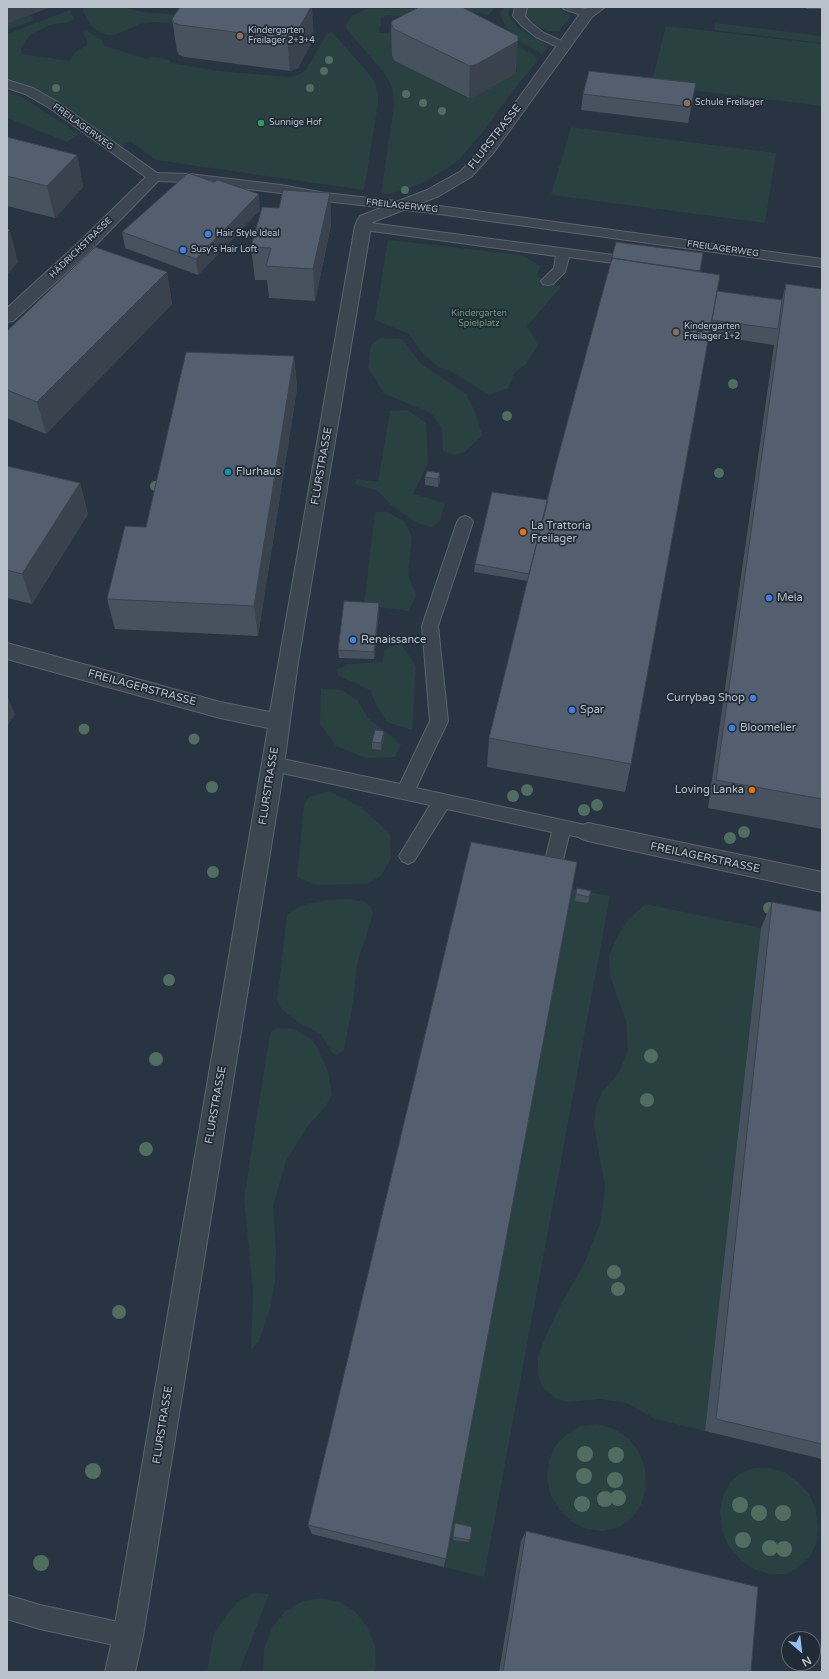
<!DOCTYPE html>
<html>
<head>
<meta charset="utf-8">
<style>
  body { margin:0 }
  #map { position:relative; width:829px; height:1679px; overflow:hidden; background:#283441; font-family:"Varela Round",sans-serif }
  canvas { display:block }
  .frame { position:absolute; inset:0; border:8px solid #b9c1cb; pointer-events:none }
  .north { position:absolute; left:781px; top:1631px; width:40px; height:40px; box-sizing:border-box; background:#212b36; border:1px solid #5e6772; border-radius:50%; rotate:152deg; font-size:11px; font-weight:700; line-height:16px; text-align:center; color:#b9c1cb }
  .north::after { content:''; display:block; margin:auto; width:14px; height:18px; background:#96bff3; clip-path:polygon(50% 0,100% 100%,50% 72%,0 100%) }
</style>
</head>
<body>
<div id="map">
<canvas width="829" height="1679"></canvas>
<div class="frame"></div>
<div class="north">N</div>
</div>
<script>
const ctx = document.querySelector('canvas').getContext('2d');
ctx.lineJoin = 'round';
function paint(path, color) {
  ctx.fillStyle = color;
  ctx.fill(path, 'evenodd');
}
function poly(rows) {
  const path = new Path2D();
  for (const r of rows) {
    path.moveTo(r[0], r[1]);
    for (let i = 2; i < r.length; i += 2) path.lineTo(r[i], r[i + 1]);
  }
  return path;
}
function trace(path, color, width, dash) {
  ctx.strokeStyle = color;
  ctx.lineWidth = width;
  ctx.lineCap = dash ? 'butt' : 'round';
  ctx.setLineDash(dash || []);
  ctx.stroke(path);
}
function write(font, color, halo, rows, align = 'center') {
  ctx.font = font + ' "Varela Round",sans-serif';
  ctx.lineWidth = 3.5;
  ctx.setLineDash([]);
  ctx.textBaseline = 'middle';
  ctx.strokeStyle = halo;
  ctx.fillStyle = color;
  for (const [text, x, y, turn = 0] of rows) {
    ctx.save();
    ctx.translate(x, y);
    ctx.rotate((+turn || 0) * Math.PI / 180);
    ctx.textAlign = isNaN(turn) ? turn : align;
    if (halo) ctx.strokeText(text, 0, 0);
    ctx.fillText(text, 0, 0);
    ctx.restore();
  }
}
const green = poly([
  [84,7,122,7,142,12,184,15,179,23,152,22,140,24,117,34,108,35,98,32,91,25,83,12],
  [450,7,494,7,492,12,488,15],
  [503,7,511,7,508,14,510,18,518,28,549,46,542,54,522,43,506,27,500,14],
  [527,7,558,7,571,16,559,31,547,31,529,20,525,12],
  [371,9,419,9,395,61,465,97,469,98,476,96,516,73,517,70,511,41,539,59,511,93,486,128,458,161,425,182,401,191,387,194,381,194,392,119,394,101,392,87,385,74,376,63,347,30,346,26,351,17,363,10],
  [387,15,403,16,396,27,390,32,382,33,379,32,379,28,381,26,381,17],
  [70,10,74,19,68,22,49,25,29,36,21,48,22,54,70,61,75,52,87,45,87,41,82,32,86,31,102,40,103,45,146,59,153,57,169,60,171,63,218,71,291,77,300,74,306,70,327,33,332,32,364,68,374,81,378,93,378,104,364,190,156,160,130,141,121,148,97,131,7,81,7,34],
  [30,15,35,20,7,30,7,24],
  [715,23,822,36,822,43,714,30],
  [666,26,822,44,822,106,651,85],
  [7,91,24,98,79,134,67,142,7,118],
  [571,127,776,153,765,223,551,195],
  [388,240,522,255,540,266,537,276,561,287,527,326,538,345,526,364,515,372,508,388,489,395,454,373,439,367,424,355,409,334,375,320],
  [380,338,402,339,421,364,466,394,475,412,482,435,465,452,453,455,443,451,442,429,432,414,407,403,384,394,368,367,371,345],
  [408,410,426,423,428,463,413,494,445,503,440,521,432,527,419,524,391,505,378,491,355,484,356,479,378,482,390,411],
  [375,512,387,512,404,521,412,537,408,575,416,595,409,611,364,605],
  [401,644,416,666,412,730,387,722,377,706,370,690,339,676,336,670,347,664,383,662,384,651,390,646],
  [321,689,342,690,358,701,368,718,401,744,395,757,366,758,336,746,320,724],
  [330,791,361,807,390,834,391,858,381,876,367,884,316,885,297,877,304,805,309,797],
  [572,889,610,896,484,1577,445,1567],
  [350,899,365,902,371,907,373,914,357,964,353,1003,344,1050,337,1055,332,1053,321,1034,301,1024,282,1010,277,1000,287,915,297,908,307,904,327,900],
  [645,904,761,928,705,1431,655,1419,627,1403,600,1399,567,1402,554,1397,542,1387,538,1375,538,1356,547,1333,561,1304,585,1262,601,1221,605,1186,594,1125,596,1106,602,1092,618,1074,628,1051,626,1021,610,976,609,956,617,937,627,921],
  [277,1028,294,1029,311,1039,317,1047,328,1071,332,1094,326,1106,307,1127,286,1161,273,1206,276,1249,275,1281,271,1306,259,1341,251,1350,253,1292,244,1198,270,1033],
  [598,1424,614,1429,628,1438,639,1452,645,1469,646,1488,641,1505,632,1518,619,1527,603,1531,587,1529,572,1522,560,1510,551,1496,547,1478,549,1461,555,1446,567,1434,581,1426],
  [754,1468,769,1468,784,1472,798,1482,809,1494,816,1510,818,1526,817,1542,810,1556,799,1567,785,1574,769,1574,754,1569,740,1559,728,1545,722,1529,720,1512,723,1496,730,1482,741,1473],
  [254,1593,269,1594,239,1672,207,1672,214,1633,236,1603],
  [321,1598,340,1602,356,1612,367,1627,375,1646,376,1666,375,1672,263,1672,264,1649,272,1628,285,1611,303,1601]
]);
const lane = poly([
  [515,7,527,7,525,16,530,22,544,33,568,44,570,46,568,48,560,48,536,37,522,26,513,16,515,7],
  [562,7,578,7,591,12,593,14,591,16,587,17,564,9,562,7],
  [7,80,33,88,56,101,157,173,190,174,281,185,325,193,432,205,822,259,822,267,432,213,325,201,281,193,190,182,154,181,150,180,48,107,25,94,7,88,7,80],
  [363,222,613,255,618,256,620,259,618,262,613,263,569,257,565,272,553,284,548,285,543,284,541,281,554,268,556,256,358,229,356,226,358,223,363,222],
  [465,516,470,518,473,522,438,626,448,721,416,788,594,827,597,832,594,837,588,839,569,835,558,881,555,887,549,889,543,887,540,881,552,832,447,809,414,861,408,864,402,861,399,856,430,805,273,771,267,769,264,764,267,759,273,757,400,784,430,721,422,626,457,522,460,518,465,516],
  [7,1595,40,1605,128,1624,137,1627,140,1636,137,1645,128,1648,40,1629,7,1619,7,1595]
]);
const street = poly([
  [589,7,605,7,592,17,494,152,471,177,439,196,373,222,371,226,298,662,282,779,143,1636,135,1672,105,1672,113,1636,268,728,220,718,7,659,7,643,220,702,270,712,355,226,358,219,360,216,427,190,461,171,484,146,582,11,589,7],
  [154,172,159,174,162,177,159,180,88,253,13,321,7,322,7,308,76,245,149,174,154,172],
  [588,823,822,872,822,892,588,841,580,838,577,832,580,826,588,823]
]);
const trees = [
  [329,60,4],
  [324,71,4],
  [56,88,4],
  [310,88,4],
  [406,94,4],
  [423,103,4],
  [442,111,4],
  [405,190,4],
  [733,384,5],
  [507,416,5],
  [719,473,5],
  [155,486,5],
  [84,729,5.5],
  [194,739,5.5],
  [212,787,6],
  [527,790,6],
  [513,796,6],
  [597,805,6],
  [584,810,6],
  [744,832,6],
  [730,838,6],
  [213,872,6],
  [769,908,6],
  [169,980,6],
  [651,1056,7],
  [156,1059,7],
  [647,1100,7],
  [146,1149,7],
  [614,1272,7],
  [618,1289,7],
  [119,1312,7],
  [585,1454,8],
  [616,1455,8],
  [93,1471,8],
  [584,1476,8],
  [615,1480,8],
  [618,1498,8],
  [605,1499,8],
  [582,1504,8],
  [740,1505,8],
  [759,1513,8],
  [783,1513,8],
  [743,1540,8],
  [770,1548,8],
  [784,1549,8],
  [41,1563,8]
];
const wall = poly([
  [806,7,822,7,822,9,806,9],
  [172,19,314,38,298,68,290,71,185,57,179,55,177,51],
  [391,24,516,73,476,96,469,98,395,61,392,56],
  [583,94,693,99,688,123,581,110],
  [7,137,77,155,83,187,55,218,7,206],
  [330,193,331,225,315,301,269,298,267,280,255,280,251,247,279,208],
  [260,210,198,275,125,248,122,232],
  [611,261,700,271,717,291,782,300,786,284,822,289,822,829,708,808,774,345,709,335,631,764,625,792,487,767,489,738,528,581,474,572,475,564,548,500,610,265],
  [167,272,172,304,46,434,7,418,7,331],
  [294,356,297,388,258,636,115,629,107,599,146,527],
  [7,466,80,483,88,514,32,604,7,598],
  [440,473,440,481,438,487,425,485,425,477],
  [379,603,379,611,374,659,339,658,338,650],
  [384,731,384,738,381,750,372,749,372,742],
  [577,888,591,891,588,903,575,901],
  [572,889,444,1567,312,1534,308,1525],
  [772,902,822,912,822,1459,705,1431,761,928],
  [455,1523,472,1527,469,1542,453,1540],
  [526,1531,751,1672,499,1672,521,1541]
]);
const shadedWall = poly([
  [7,7,51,7,7,24],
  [311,7,312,7,314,38,298,68,290,71,287,39],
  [518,41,516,73,476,96,469,98,470,66],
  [696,83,693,99,688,123,691,107],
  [77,155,83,187,55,218,47,186],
  [330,193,331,225,315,301,313,269],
  [259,194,260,210,198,275,196,259],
  [10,230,18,262,7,275,7,233],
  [167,272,172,304,46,434,37,402],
  [294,356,297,388,258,636,254,606],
  [440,473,440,481,438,487,438,479],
  [80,483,88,514,32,604,22,574],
  [379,603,379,611,374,659,374,652],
  [7,695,15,714,7,727],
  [384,731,384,738,381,750,381,743],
  [572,889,444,1567,446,1559]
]);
const building = poly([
  [180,7,311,7,295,35,287,39,180,25,174,23,172,19,180,7],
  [419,7,462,7,518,36,518,41,477,64,470,66,394,29,391,24,392,21,419,7],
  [589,71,696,83,691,107,583,94,589,71],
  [7,137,77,155,47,186,7,176,7,137],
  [188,173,214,182,218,180,259,194,196,259,122,232,188,173],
  [283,190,330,193,313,269,266,266,271,248,251,247,262,207,279,208,283,190],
  [7,229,10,230,7,233,7,229],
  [616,242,703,253,700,271,612,258,612,261,611,261,616,242],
  [95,247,167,272,37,402,7,390,7,331,95,247],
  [612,258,720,275,631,764,489,738,556,464,612,258],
  [786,284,822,289,822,799,716,780,786,284],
  [717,291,782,300,778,329,712,320,717,291],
  [186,352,294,356,254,606,107,599,125,526,146,527,186,352],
  [7,466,80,483,22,574,7,570,7,466],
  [427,471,440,473,438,479,425,477,427,471],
  [492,492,548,500,529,574,475,564,492,492],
  [344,601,379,603,374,652,338,650,344,601],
  [375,730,384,731,381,743,372,742,375,730],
  [471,842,577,862,446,1559,308,1525,471,842],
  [577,888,591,891,589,897,576,894,577,888],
  [772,902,822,912,822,1444,716,1419,772,902],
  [455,1523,472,1527,470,1540,453,1537,455,1523],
  [526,1531,758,1587,751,1672,503,1672,526,1531]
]);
const markers = [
  [240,36,4,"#8d6e63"],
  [687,103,4,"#8d6e63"],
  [261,123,4,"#2e9e5b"],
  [208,234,4,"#3f7fe0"],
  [183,250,4,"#3f7fe0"],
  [676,332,4,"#8d6e63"],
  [228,472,4,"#0f9aa8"],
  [523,532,4,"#e8710a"],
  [769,598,4,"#3f7fe0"],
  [353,640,4,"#3f7fe0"],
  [753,698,4,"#3f7fe0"],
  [572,710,4,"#3f7fe0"],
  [732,728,4,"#3f7fe0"],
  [752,790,4,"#e8710a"]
];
const farPoinames = [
  ["Kindergarten",248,31],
  ["Freilager 2+3+4",248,41],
  ["Schule Freilager",695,103],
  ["Sunnige Hof",269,123],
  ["Hair Style Ideal",216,234],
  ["Susy‘s Hair Loft",191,250],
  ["Kindergarten",684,327],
  ["Freilager 1+2",684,337]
];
const farStreetnames = [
  ["FREILAGERWEG",83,127,36],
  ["FREILAGERWEG",402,206,6],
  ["HÄDRICHSTRASSE",81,248,-44],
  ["FREILAGERWEG",723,249,8]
];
const farParknames = [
  ["Kindergarten",479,314],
  ["Spielplatz",479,324]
];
const streetNames = [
  ["FLURSTRASSE",495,137,-52],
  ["FLURSTRASSE",322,466,-80],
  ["FREILAGERSTRASSE",142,688,15],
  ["FLURSTRASSE",269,786,-81],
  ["FREILAGERSTRASSE",705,858,12],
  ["FLURSTRASSE",216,1105,-80],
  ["FLURSTRASSE",163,1425,-81]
];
const poiNames = [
  ["Flurhaus",236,472],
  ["La Trattoria",531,526],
  ["Freilager",531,539],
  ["Mela",777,598],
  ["Renaissance",361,640],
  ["Currybag Shop",745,698,"right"],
  ["Spar",580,710],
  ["Bloomelier",740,728],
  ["Loving Lanka",744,790,"right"]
];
paint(green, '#2a4142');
trace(lane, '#5a646e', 2);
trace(street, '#5a646e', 2);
paint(lane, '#3c4651');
paint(street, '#3c4651');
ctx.fillStyle = '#506d60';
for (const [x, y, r] of trees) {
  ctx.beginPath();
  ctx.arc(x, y, r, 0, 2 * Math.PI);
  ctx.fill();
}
paint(wall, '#47525f');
paint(shadedWall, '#3a424d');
paint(building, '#535f6e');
trace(building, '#3a424d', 1);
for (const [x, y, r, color] of markers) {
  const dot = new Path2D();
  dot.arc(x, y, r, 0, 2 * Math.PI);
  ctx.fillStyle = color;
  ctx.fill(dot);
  trace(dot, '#212b36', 1.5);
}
write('9px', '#b9c1cb', '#212b36', farPoinames, 'left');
write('9px', '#b9c1cb', '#212b36', farStreetnames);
write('9px', '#719b79', '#212b36', farParknames);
write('11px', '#b9c1cb', '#212b36', streetNames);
write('11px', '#b9c1cb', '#212b36', poiNames, 'left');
</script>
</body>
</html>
